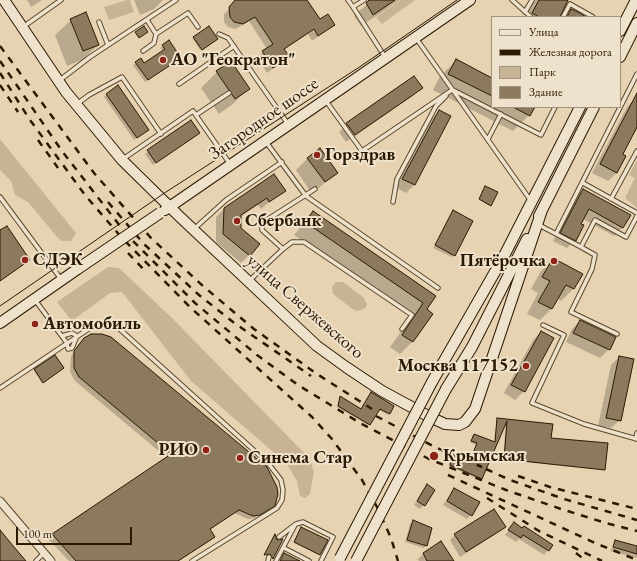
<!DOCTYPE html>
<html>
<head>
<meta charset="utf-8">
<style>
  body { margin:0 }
  #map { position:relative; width:637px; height:561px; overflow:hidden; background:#e7d3b1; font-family:"EB Garamond",serif }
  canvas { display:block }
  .legend { position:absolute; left:491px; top:16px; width:130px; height:92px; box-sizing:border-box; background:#efe2cc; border:1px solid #a0927c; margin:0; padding:5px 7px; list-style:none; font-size:12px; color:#2a1a04 }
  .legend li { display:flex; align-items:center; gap:8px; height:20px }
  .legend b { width:20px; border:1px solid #a0927c }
  .scale { position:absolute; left:16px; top:527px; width:116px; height:18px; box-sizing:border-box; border:2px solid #2a1a04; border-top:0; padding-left:5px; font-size:12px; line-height:14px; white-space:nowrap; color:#2a1a04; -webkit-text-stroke:3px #efe2cc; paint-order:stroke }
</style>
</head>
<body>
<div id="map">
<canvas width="637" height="561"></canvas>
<ul class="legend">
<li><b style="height:5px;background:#efe2cc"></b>Улица</li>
<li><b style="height:5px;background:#2a1a04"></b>Железная дорога</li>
<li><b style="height:11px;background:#c7b494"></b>Парк</li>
<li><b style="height:11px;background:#8c7a5e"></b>Здание</li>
</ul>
<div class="scale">100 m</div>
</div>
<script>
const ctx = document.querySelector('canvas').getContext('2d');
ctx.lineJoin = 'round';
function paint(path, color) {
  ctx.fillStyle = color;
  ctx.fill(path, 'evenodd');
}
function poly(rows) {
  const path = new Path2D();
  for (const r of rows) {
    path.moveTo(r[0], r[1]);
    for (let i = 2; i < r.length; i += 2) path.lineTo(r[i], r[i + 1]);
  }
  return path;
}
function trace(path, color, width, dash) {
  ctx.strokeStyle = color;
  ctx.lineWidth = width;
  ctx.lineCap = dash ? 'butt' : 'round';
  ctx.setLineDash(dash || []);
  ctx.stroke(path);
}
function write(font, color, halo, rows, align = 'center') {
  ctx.font = font + ' "EB Garamond",serif';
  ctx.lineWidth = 4;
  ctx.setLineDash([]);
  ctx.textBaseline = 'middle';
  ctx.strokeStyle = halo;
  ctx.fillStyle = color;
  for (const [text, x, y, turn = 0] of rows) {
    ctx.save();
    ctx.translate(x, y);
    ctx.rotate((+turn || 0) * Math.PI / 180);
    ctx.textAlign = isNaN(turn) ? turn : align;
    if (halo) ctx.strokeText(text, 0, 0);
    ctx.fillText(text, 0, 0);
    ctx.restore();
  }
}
const green = poly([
  [127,0,130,0,134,12,109,20,104,7],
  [401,0,415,0,382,24,376,17],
  [0,139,76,233,71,241,62,241,58,238,28,202,15,195,11,181,0,170],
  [637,160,637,208,625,198,635,178,629,175],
  [108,267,119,268,172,318,310,459,314,472,310,494,305,498,300,496,297,481,287,464,191,381,122,292,110,293,72,321,57,302],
  [336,282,343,282,364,298,367,305,365,308,358,311,354,310,333,294,332,287]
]);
const shadow = poly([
  [27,0,42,0,31,7],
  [134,0,163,0,154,9,140,15],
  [237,0,306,0,320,21,334,25,312,41,308,34,284,50,289,57,267,73,257,57,267,49,249,21,236,29,228,27,224,22,224,14],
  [372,0,400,0,361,26,354,16],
  [535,0,567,0,559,17,524,17],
  [71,20,98,45,82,60,67,66,55,35],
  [209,28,215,40,200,50,193,39],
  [163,46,177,60,145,82,133,65,136,63,143,64,163,51,160,48],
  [456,61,492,79,492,107,534,107,529,115,513,131,433,90,440,76],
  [217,72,249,88,233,104,219,114,201,88],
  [421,88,413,96,346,142,339,132,347,124],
  [107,94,145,132,134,140,104,97],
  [635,98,637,99,637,129,622,155,625,156,617,173,608,181,592,173,627,107],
  [439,111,450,116,414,185,406,193,395,187,431,119],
  [191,122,196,135,153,165,145,154],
  [308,158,336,173,312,194,296,170],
  [485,188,491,205,490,206,479,200],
  [284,190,261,209,258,205,240,217,240,229,249,255,241,263,216,242,216,217,224,209],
  [583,190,623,227,614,236,583,219,575,240,567,248,553,241,575,198],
  [313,212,435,296,426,310,432,314,412,342,400,354,390,347,412,316,294,235],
  [453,212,454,255,452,257,433,248],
  [553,259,581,274,573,289,561,301,557,298,552,308,540,320,527,314,538,293,531,289,541,271],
  [580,321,609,349,600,358,566,342,572,329],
  [541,332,524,391,515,400,504,393,533,340],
  [80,343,274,505,255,518,248,519,234,513,210,530,214,537,210,541,179,561,69,561,48,539,167,458,75,381,70,372,71,356],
  [55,357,62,369,42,383,34,371],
  [619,357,620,420,611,428,598,426,611,365],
  [340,398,360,410,393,406,388,415,379,410,368,425,337,407],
  [497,420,552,425,550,439,604,470,503,460,506,421,480,480,449,466,451,456,469,464,476,445,470,442,473,436,494,443],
  [427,486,424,505,420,509,414,505],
  [454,489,471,515,467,519,443,505],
  [413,521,426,545,424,548,405,542,410,524],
  [504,527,499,532,460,557,450,540,455,535],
  [510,528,551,546,544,555,519,539,516,542,505,535],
  [301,529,320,554,319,555,294,543],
  [616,541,637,547,637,558,610,551],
  [441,543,451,561,419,561,418,559,423,554]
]);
const building = poly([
  [235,0,307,0,320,19,328,14,335,25,318,36,314,29,284,49,290,57,273,68,262,51,273,44,255,17,243,24,234,22,230,17,229,7,235,0],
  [369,0,395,0,373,15,366,3,369,0],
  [539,0,568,0,560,17,539,17,532,13,539,0],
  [571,9,578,12,586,17,567,17,571,9],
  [86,12,99,45,83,51,70,19,86,12],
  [144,26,148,32,139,38,135,32,144,26],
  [209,26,218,39,202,50,193,37,209,26],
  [169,40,181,58,148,80,135,62,141,58,144,63,165,49,162,45,169,40],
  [456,59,492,78,492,96,448,74,456,59],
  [231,61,250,89,235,99,216,71,231,61],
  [414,76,423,88,355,135,346,123,414,76],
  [118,85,149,130,137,138,106,94,118,85],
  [637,93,637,127,623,154,626,156,617,173,600,164,637,93],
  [513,107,535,107,530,116,513,107],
  [439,110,451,116,415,185,402,179,439,110],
  [191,120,200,133,156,163,147,150,191,120],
  [320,148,338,173,325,182,307,158,320,148],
  [274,174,286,191,269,202,267,198,241,215,241,228,260,244,250,256,223,234,224,208,274,174],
  [485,186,498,192,491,206,479,199,485,186],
  [583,189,631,215,623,228,589,209,581,224,584,225,576,241,560,233,583,189],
  [453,210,473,221,455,256,435,245,453,210],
  [313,211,436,296,427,309,433,314,413,342,402,335,423,303,305,222,313,211],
  [7,226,30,260,0,281,0,230,7,226],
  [553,258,583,274,574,289,566,285,552,309,538,302,550,281,542,277,553,258],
  [580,320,616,337,610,350,573,333,580,320],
  [541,331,554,338,525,392,511,385,541,331],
  [91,334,102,334,111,337,267,467,277,487,278,494,275,506,260,515,253,516,239,510,210,529,215,537,178,561,76,561,52,534,171,454,79,377,74,368,74,351,84,338,91,334],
  [55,355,64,368,43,383,34,369,55,355],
  [619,356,634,359,621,421,606,418,619,356],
  [371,392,394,406,390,414,380,409,370,425,338,406,340,396,361,409,371,392],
  [497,418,553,424,551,438,608,443,605,470,504,459,507,421,482,479,450,465,451,455,469,463,477,443,471,441,474,434,495,442,497,418],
  [427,484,435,490,425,506,417,501,427,484],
  [454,488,480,502,472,516,447,501,454,488],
  [494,509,506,527,466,552,454,534,494,509],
  [413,520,432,528,427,546,407,540,413,520],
  [514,522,522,528,524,526,553,545,549,551,523,535,521,538,508,530,514,522],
  [301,527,328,540,320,555,294,542,301,527],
  [0,530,14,547,26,561,0,561,0,530],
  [275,534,277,540,283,539,273,559,270,554,264,555,275,534],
  [615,540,637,546,637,554,613,547,615,540],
  [441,541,454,561,427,561,423,553,441,541],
  [284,553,300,561,280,561,284,553]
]);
const lane = poly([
  [348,0,353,7],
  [364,0,353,7,385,57],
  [512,0,531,17],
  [525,12,532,0],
  [563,17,570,4,593,17],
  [147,20,156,34],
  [99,22,108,45],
  [23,27,61,0],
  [219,34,228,38,288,124],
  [416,38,531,201],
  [143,51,154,43,156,34,188,13,198,27],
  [60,80,90,57,176,0],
  [179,84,234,46],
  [453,90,541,135,555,107],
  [326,101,362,151,452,90],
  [77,104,89,95,122,77,161,134],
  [196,115,229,93],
  [488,139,501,114],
  [266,142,306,196,438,288],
  [123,159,193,111,230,164],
  [583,183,637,213],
  [0,197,61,279],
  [611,199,637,151],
  [393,202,397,179,436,106,446,96],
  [539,225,581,247,595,220,626,237,637,216],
  [194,229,226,200,282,162],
  [556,234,637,74],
  [581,247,595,255,592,269,571,312,617,334],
  [283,249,292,242,304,242,412,315,402,329],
  [249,281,283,249,262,230,262,223,315,189],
  [35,300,67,343,68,349,72,348,77,336,72,333,62,336],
  [543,325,564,335,532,403,584,424,637,439],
  [0,388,93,326,114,324,268,463,281,480,283,490,282,500,277,508,192,561],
  [636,439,637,433],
  [279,537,296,524,303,522,333,537,321,561],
  [284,548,309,561],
  [36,561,44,553],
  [268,561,269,557],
  [276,561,295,525]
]);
const street = poly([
  [0,501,51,561]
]);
const secondary = poly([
  [4,0,66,92,99,132,122,160,180,217,317,346,346,367,382,391,430,417,445,424,459,425,465,422,475,409,542,210],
  [620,31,636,0],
  [620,57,637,23],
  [165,210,470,0],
  [539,216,594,107],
  [0,323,79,268],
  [432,382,504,256,580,107],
  [446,389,472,347,527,239]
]);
const tram = poly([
  [0,306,166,192,358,68,457,0]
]);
const rail = poly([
  [0,46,94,173,151,238,203,286,254,329,317,374,372,409],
  [0,61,62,151,127,235,195,303,257,355,298,385,360,423,429,459,506,490,561,509,606,523,637,531],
  [0,73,30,120,85,195,122,238,191,308,312,417,332,439,362,480,377,507,391,538,398,561],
  [0,85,18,112],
  [38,140,58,168],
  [108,202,144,244,199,295,233,322,311,376],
  [128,253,147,273],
  [376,416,435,447,482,467],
  [486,469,510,480,564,499,637,520],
  [448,475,595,543,637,560],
  [518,476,550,487,637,509],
  [487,498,539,531,602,561],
  [576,553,586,561]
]);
const secondaryBridge = poly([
  [79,268,160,213],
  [340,558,432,382],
  [356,561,446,389]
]);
const markers = [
  [163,60,4,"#8f2418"],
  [317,155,4,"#8f2418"],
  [237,221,4,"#8f2418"],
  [25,260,4,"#8f2418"],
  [554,261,4,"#8f2418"],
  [35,324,4,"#8f2418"],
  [526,366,4,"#8f2418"],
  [206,450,4,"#8f2418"],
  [434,456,5,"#8f2418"],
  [240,458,4,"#8f2418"]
];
const poiNames = [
  ["АО \"Геократон\"",171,60],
  ["Горздрав",325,155],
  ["Сбербанк",245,221],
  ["СДЭК",33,260],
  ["Пятёрочка",546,261,"right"],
  ["Автомобиль",43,324],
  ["Москва 117152",518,366,"right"],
  ["РИО",198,450,"right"],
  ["Крымская",443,456],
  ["Синема Стар",248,458]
];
const streetNames = [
  ["Загородное шоссе",264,119,-35],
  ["улица Свержевского",305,307,41]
];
paint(green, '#c7b494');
paint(shadow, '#0003');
paint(building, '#8c7a5e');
trace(building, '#2a1a04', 1);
trace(lane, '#59482f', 5.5);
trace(street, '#59482f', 9);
trace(secondary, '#2a1a04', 12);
trace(lane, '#efe2cc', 3.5);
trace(street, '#efe2cc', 7);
trace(secondary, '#efe2cc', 10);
trace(tram, '#2a1a04', 1);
trace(rail, '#2a1a04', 2.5, [7, 7]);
trace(secondaryBridge, '#2a1a04', 12, []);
trace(secondaryBridge, '#efe2cc', 10);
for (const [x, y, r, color] of markers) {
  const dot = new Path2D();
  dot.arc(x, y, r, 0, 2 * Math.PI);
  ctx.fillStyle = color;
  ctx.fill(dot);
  trace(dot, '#efe2cc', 1.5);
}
write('bold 18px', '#2a1a04', '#efe2cc', poiNames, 'left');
write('18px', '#2a1a04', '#efe2cc', streetNames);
</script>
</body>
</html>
